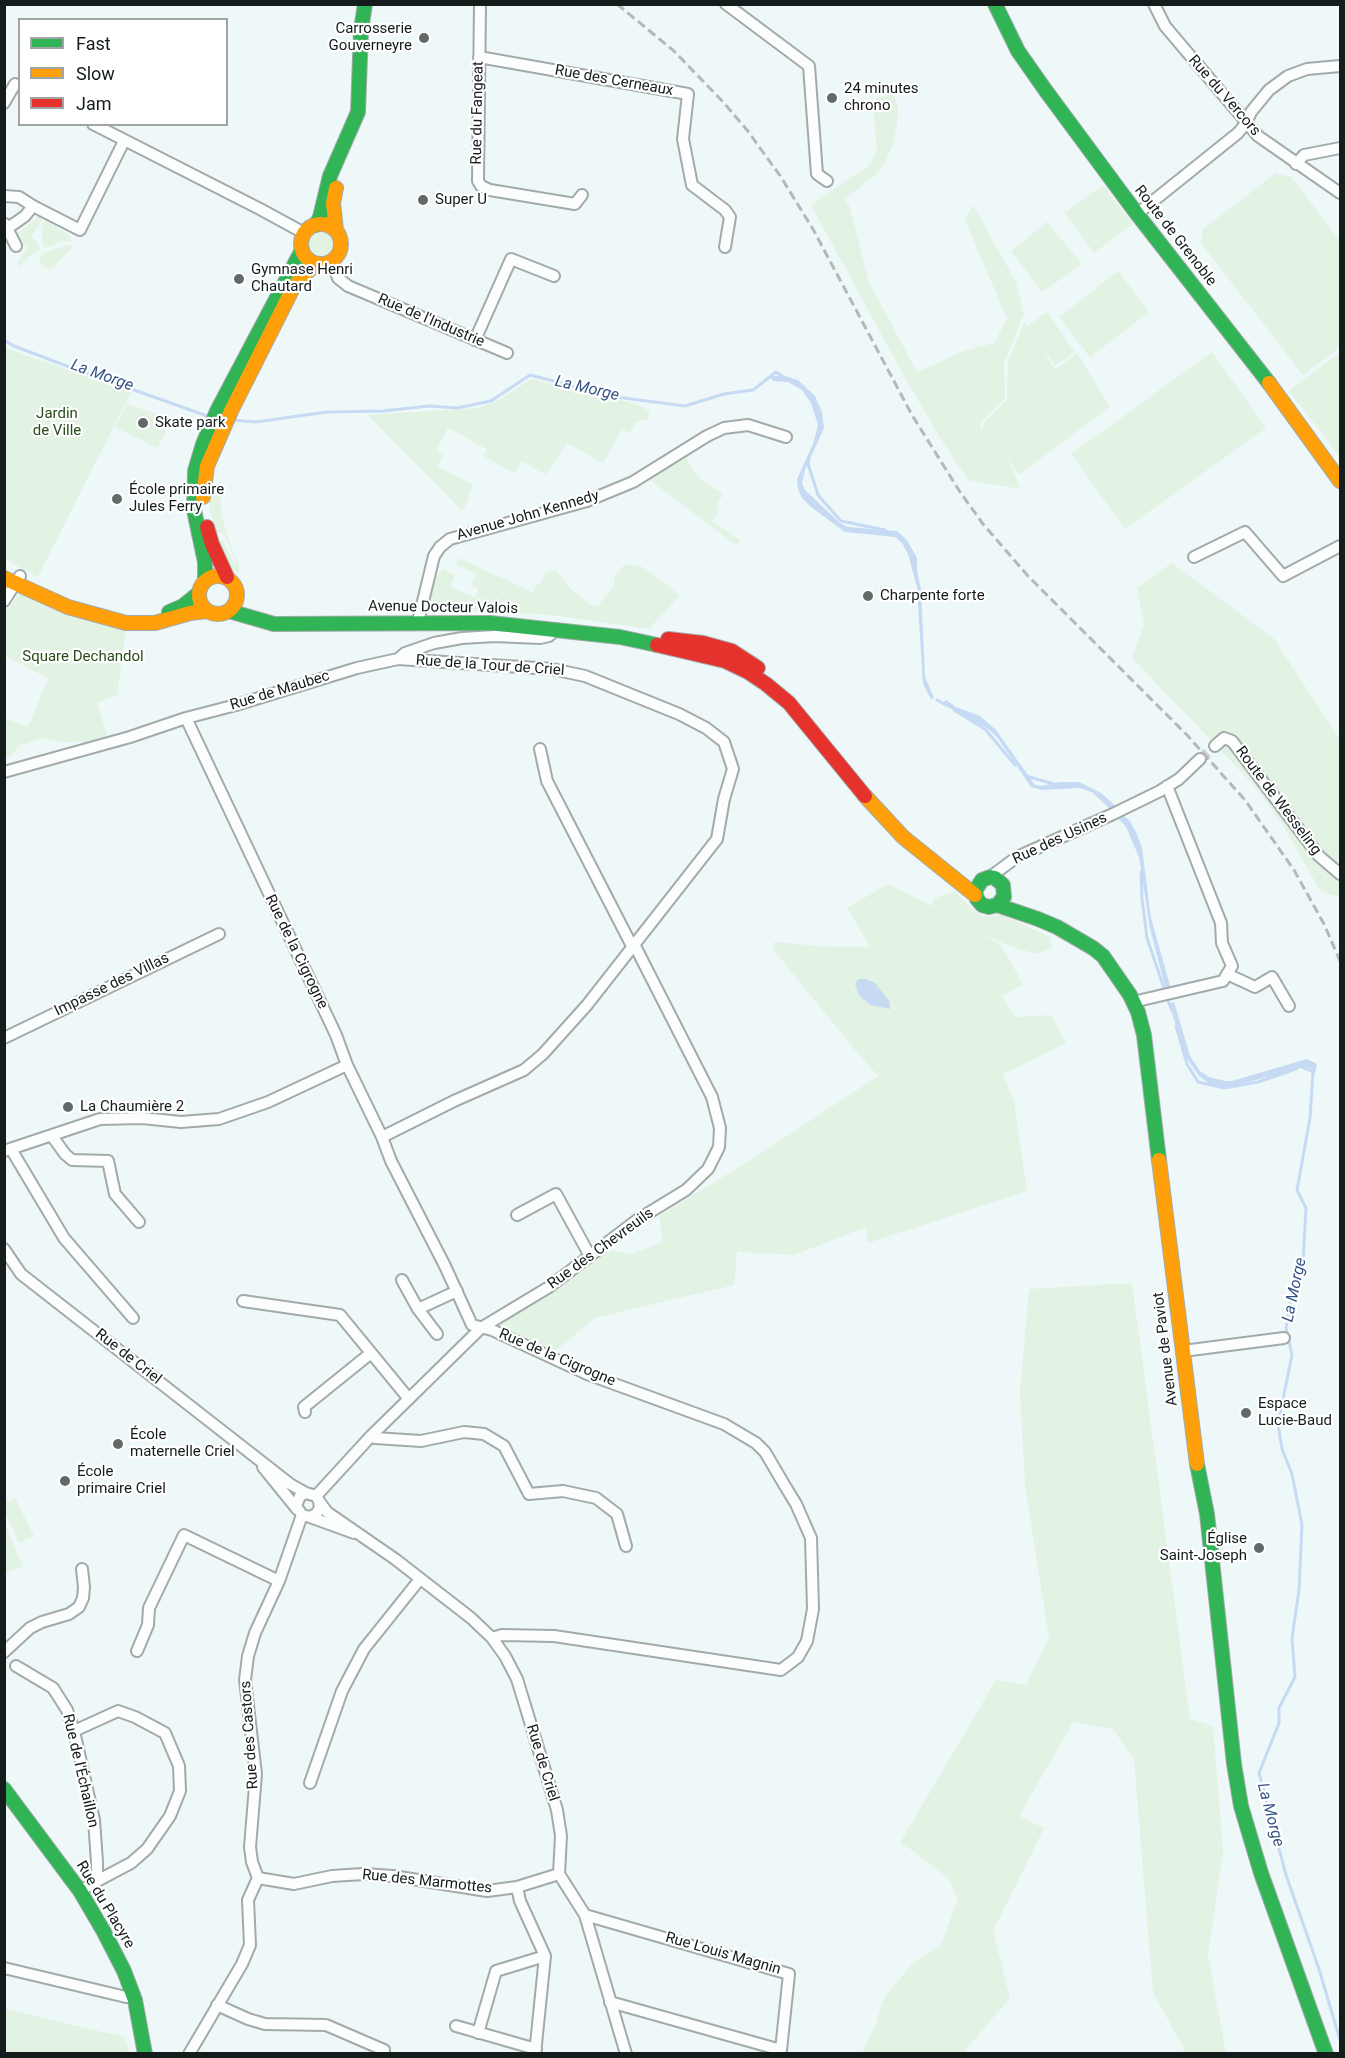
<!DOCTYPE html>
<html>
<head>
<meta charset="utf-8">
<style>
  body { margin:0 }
  #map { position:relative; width:1345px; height:2058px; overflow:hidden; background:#eef8f8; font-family:Roboto,sans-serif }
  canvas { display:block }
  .frame { position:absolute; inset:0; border:6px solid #151c1c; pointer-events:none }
  .legend { position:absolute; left:18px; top:18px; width:210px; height:108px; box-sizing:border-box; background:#fff; border:2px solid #a1a4a4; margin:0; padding:8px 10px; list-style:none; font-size:18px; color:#151c1c }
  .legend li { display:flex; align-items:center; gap:12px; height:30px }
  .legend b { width:30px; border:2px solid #a1a4a4 }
</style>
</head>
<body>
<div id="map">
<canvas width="1345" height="2058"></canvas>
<div class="frame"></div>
<ul class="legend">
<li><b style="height:8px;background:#30b455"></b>Fast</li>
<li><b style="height:8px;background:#ff9f0a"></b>Slow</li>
<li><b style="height:8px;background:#e5322d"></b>Jam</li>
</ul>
</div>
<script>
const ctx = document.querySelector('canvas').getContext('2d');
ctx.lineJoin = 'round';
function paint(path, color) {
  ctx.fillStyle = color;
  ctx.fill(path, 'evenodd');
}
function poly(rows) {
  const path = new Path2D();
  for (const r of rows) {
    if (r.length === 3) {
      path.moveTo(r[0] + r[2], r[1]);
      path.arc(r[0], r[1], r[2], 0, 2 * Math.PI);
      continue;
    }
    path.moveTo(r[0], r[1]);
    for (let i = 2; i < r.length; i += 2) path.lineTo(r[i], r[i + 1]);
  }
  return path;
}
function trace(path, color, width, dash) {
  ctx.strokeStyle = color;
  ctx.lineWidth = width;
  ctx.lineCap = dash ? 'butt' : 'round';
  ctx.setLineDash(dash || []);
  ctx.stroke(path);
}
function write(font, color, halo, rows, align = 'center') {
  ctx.font = font + ' Roboto,sans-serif';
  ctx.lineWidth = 4.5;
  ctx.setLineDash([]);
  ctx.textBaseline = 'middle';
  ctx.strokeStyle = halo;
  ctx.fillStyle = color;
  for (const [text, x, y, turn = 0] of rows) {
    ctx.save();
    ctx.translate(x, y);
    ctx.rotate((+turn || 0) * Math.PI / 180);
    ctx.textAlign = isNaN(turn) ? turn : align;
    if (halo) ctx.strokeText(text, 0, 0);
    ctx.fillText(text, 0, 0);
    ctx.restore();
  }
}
const green = poly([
  [891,91,898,105,897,124,893,144,885,162,876,174,844,200,849,205,869,282,917,372,964,351,994,343,1007,319,965,220,973,205,1016,282,1024,314,1004,363,1005,398,981,422,981,433,984,423,1007,399,1008,362,1024,322,1027,326,1047,312,1075,352,1055,366,1036,339,1055,370,1077,353,1110,407,1020,474,1016,472,1004,450,1021,489,968,480,939,436,904,376,811,205,869,165,877,152,873,101],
  [1276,173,1291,177,1340,241,1340,347,1303,375,1201,243,1203,229],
  [1103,185,1133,224,1094,253,1064,213],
  [41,212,43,214,41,222,31,237,38,243,40,250,30,256,20,266,17,263,27,248,15,235,33,221],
  [45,220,69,235,72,241,62,241,48,247,43,247,42,230],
  [1047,222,1082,264,1042,292,1011,251],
  [321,243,12],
  [67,245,73,246,54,267,46,269,39,262,41,254],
  [1118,271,1149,312,1090,357,1059,317],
  [5,348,131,392,38,577,18,567,5,558],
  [1212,352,1266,428,1125,529,1071,454],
  [1340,352,1340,457,1289,391],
  [531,379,636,404,649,411,648,419,636,422,629,433,621,430,603,463,567,443,546,475,522,461,514,473,483,456,487,449,448,428,436,450,443,455,437,466,473,485,467,496,470,498,462,511,368,415,479,408,499,400],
  [127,404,171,419,158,448,115,427],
  [686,457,694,472,704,482,723,494,716,507,719,510,712,521,740,540,737,546,648,479],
  [217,484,220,488,221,512,227,536,240,568,238,574,231,567,218,540,223,540,234,562,236,561,223,533,216,533,209,507,210,488],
  [458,558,533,592,537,583,540,584,546,573,556,570,570,588,590,605,598,606,615,583,614,578,624,565,635,565,642,567,670,587,679,596,649,629,551,615,427,608,433,581,443,569,455,575,450,587,475,598,479,589,471,585,476,574,456,565],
  [1172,563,1274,639,1340,740,1340,897,1321,892,1282,824,1252,783,1132,658,1144,625,1137,588],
  [22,591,126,628,117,696,97,702,109,742,65,742,45,738,20,745,10,757,5,758,5,718,28,727,48,678,5,656,4,613],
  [888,884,932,906,933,899,955,891,970,907,983,917,1002,915,1050,937,1052,948,1037,954,1010,946,981,933,1000,944,1023,984,1002,997,1016,1017,1051,1015,1066,1043,1003,1074,1014,1102,1027,1191,868,1243,866,1227,794,1255,737,1252,734,1285,595,1318,555,1351,505,1329,500,1324,606,1250,633,1254,663,1242,659,1216,749,1161,878,1076,855,1050,772,948,775,942,829,947,870,947,847,908],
  [1132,1283,1190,1719,1213,1726,1223,1851,1208,1955,1226,2053,1182,2053,1184,2049,1153,1992,1134,1759,1113,1729,1073,1722,1019,1816,1044,1828,993,1931,1010,1998,963,2053,862,2053,876,2024,883,2000,911,1965,941,1945,958,1899,949,1879,912,1850,900,1843,996,1680,1026,1685,1049,1638,1025,1485,1020,1393,1029,1289],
  [15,1498,34,1536,19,1543,5,1512,5,1503],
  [4,1523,23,1566,5,1574,4,1574],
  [5,2009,124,2037,130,2053,5,2053]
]);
const water = poly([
  [773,376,785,376,798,380,815,396,822,412,824,428,805,470,802,483,805,490,840,523,848,527,897,531,907,540,917,558,917,570,921,590,925,677,934,698,931,699,923,684,917,587,908,554,902,543,895,537,845,532,811,507,802,498,798,489,797,479,813,444,818,425,811,403,802,390,788,382,773,381,770,377],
  [946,700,956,707,980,716,996,730,1035,785,1042,786,1059,782,1079,782,1101,793,1117,807,1111,810,1092,792,1079,788,1042,790,1031,787,997,737,987,728,942,704],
  [1121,814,1129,820,1136,832,1142,848,1151,918,1172,993,1167,994,1150,929,1139,857,1126,827,1116,816],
  [859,979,866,979,875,983,890,1002,890,1009,870,1005,859,995,855,984],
  [1174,1002,1190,1056,1200,1071,1209,1077,1225,1081,1232,1081,1307,1059,1317,1064,1315,1074,1311,1069,1305,1067,1237,1085,1227,1087,1211,1085,1199,1076,1185,1056,1169,1003]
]);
const stream = poly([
  [4,340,14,346,64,365,210,417],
  [232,420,256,422,327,412,383,411,429,406,457,408,491,401,530,375,616,397,685,406,724,394,753,390,776,372,785,378],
  [809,459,808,464,818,495,841,521,885,530],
  [937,700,946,705],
  [954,710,985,729,1015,765],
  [1026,776,1054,784],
  [1141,872,1142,899,1147,938,1165,991],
  [1167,998,1172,1011],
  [1176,1026,1187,1064,1198,1082,1224,1088,1258,1082,1296,1069],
  [1302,1067,1313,1072,1310,1118,1297,1190,1306,1208,1303,1262,1292,1292,1286,1328,1292,1355,1278,1424,1282,1449,1292,1474,1302,1525,1299,1590,1292,1638,1295,1677,1279,1708,1279,1723,1259,1773,1286,1875,1319,1969,1340,2040]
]);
const streetTunnel = poly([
  [1200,759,1215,746]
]);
const street = poly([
  [480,4,478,181,481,186,490,190,575,204,582,195],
  [726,4,809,66,817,174,827,181],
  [1154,4,1165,26,1258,136,1340,193],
  [479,57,688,94,683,139,692,185,725,210,730,217,725,247],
  [4,103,15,84],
  [93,124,260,209,304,233],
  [1296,164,1304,155,1340,148],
  [4,196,19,197,33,206,25,216,8,228],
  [33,206,80,230,124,141],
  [1137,214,1238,133,1246,123,1251,112,1269,90,1288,76,1307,69,1340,66],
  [5,224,16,246],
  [332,262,338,278,348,286,507,353],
  [475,340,511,259,554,276],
  [1194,557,1245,532,1283,576,1340,546],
  [4,601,20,576],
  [418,622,434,556,440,547,450,539,587,501,633,482,707,436,724,428,748,425,786,437],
  [186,718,336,1035,347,1065,382,1137,391,1161,445,1266,472,1325,492,1330,587,1374,724,1424,756,1443,765,1452,785,1486,796,1504,811,1538,813,1609,807,1641,798,1657,781,1670,554,1636,502,1635,492,1638],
  [1215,746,1224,738,1232,741,1319,856,1340,874],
  [540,749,547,781,633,948],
  [4,772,130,737,186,718,236,705,357,668,398,659,405,653,434,643,462,638,495,636,540,638,549,636,556,629],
  [990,877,1017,857,1113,814,1160,791,1179,779,1200,759],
  [1227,974,1255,987,1272,977,1289,1006],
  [1133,1002,1223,981,1232,966,1222,943,1221,923,1167,786],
  [4,1038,219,934],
  [52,1136,65,1154,72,1160,108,1161,115,1194,139,1222],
  [382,1137,454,1101,524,1070,543,1054,587,1005,717,839,724,799,733,769,724,742,706,728,679,714,585,676,552,669,398,659],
  [11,1149,64,1238,133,1318],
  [4,1151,100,1119,142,1118,181,1122,219,1119,268,1102,347,1065],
  [517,1215,556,1194,590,1256],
  [4,1249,21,1274,290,1484,306,1493,316,1496,319,1501,320,1508,316,1514,310,1517,302,1515,296,1506,300,1496,306,1493],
  [402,1280,418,1309,437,1334],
  [243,1301,340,1315,409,1399],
  [418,1309,457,1291],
  [1183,1351,1284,1338],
  [305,1412,304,1407,371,1353],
  [371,1436,375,1438,421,1441,464,1432,484,1434,504,1446,529,1494,563,1491,596,1498,617,1514,626,1546],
  [263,1467,297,1509],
  [316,1496,371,1436,481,1328,549,1287,637,1220,686,1190,708,1169,719,1147,720,1128,712,1097,635,946],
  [319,1501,327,1512,395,1559,471,1618,492,1638,505,1656,517,1679,557,1810,561,1836,559,1874,585,1915,626,2054],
  [310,1517,354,1533],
  [137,1651,148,1625,149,1608,184,1535,279,1581],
  [4,1652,30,1628,42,1622,69,1614,79,1607,83,1598,84,1587,82,1569],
  [16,1666,53,1688,67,1710,74,1731,94,1820,97,1862,97,1881,80,1891],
  [74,1731,118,1711,135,1717,165,1733,179,1766,180,1791,170,1816,147,1849,131,1863,97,1881],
  [310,1783,342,1691,364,1649,420,1579],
  [258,1878,294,1884,332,1876,363,1874,393,1876,487,1891,517,1887,559,1874],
  [517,1887,520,1901,545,1956,535,2054],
  [585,1915,789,1974,781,2050,610,2002],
  [4,1968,126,1997,134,1996],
  [217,2005,248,2019,265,2024,326,2025,384,2050,384,2054],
  [456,2026,536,2049],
  [478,2033,496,1971,545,1956],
  [189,2054,242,1964,250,1945,248,1900,258,1878,252,1862,250,1847,256,1774,245,1680,248,1656,255,1633,279,1581,302,1515]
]);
const fast = poly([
  [995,4,1018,51,1046,91,1137,214,1269,383],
  [316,225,320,217,330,176,358,112,361,30,365,4],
  [205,580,205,562,194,510,195,471,203,444,217,411,302,250],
  [229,611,274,624,490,623,620,637,657,645],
  [169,612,183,606,199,593],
  [997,905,1004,897,1003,885,995,878,990,877,982,880,975,891,977,899,982,905,989,907,997,905,1038,919,1057,927,1093,948,1103,956,1130,995,1138,1012,1144,1035,1159,1160],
  [1197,1464,1207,1514,1234,1764,1241,1806,1261,1873,1326,2054],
  [4,1789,80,1891,104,1932,124,1971,135,2000,145,2054]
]);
const slow = poly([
  [336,188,333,203,336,230],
  [321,244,20],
  [1269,383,1340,481],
  [203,497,207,466,231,411,293,288,303,275,316,265],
  [218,595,19],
  [4,578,68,607,126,623,155,623,190,613,207,611],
  [865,796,903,837,975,895],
  [1159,1160,1197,1464]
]);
const jam = poly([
  [207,527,212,544,227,577],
  [668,639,703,643,732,651,758,668],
  [657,645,725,661,748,672,766,684,789,703,865,796]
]);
const rail = poly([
  [617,4,674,51,724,103,747,130,781,177,814,231,912,415,960,492,983,524,1028,576,1187,735,1245,800,1294,870,1324,924,1340,961]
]);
const markers = [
  [424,38,6,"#616969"],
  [832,98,6,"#616969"],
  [423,200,6,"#616969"],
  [239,279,6,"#616969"],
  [143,423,6,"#616969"],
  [117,499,6,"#616969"],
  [868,596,6,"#616969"],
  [68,1107,6,"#616969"],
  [1246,1413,6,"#616969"],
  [118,1444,6,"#616969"],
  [65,1481,6,"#616969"],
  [1259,1548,6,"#616969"]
];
const poiNames = [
  ["Carrosserie",412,29,"right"],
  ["Gouverneyre",412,46,"right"],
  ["24 minutes",844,89],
  ["chrono",844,106],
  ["Super U",435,200],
  ["Gymnase Henri",251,270],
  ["Chautard",251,287],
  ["Skate park",155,423],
  ["École primaire",129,490],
  ["Jules Ferry",129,507],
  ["Charpente forte",880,596],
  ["La Chaumière 2",80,1107],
  ["Espace",1258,1404],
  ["Lucie-Baud",1258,1421],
  ["École",130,1435],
  ["maternelle Criel",130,1452],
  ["École",77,1472],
  ["primaire Criel",77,1489],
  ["Église",1247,1539,"right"],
  ["Saint-Joseph",1247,1556,"right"]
];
const streetNames = [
  ["Rue des Cerneaux",614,81,10],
  ["Rue du Vercors",1224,96,49],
  ["Rue du Fangeat",478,113,-89],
  ["Route de Grenoble",1175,236,52],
  ["Rue de l'Industrie",431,321,23],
  ["Avenue John Kennedy",528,516,-16],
  ["Avenue Docteur Valois",443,608,1],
  ["Rue de la Tour de Criel",490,666,4],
  ["Rue de Maubec",280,691,-17],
  ["Route de Wesseling",1278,801,53],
  ["Rue des Usines",1060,839,-25],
  ["Rue de la Cigrogne",296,952,64],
  ["Impasse des Villas",112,985,-26],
  ["Rue des Chevreuils",601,1249,-36],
  ["Avenue de Paviot",1166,1349,-97],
  ["Rue de Criel",128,1357,38],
  ["Rue de la Cigrogne",557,1358,23],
  ["Rue des Castors",250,1735,-94],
  ["Rue de Criel",542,1763,73],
  ["Rue de l'Échaillon",80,1771,77],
  ["Rue des Marmottes",427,1882,6],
  ["Rue du Placyre",105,1905,59],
  ["Rue Louis Magnin",723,1954,16]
];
const parkNames = [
  ["Jardin",57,414],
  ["de Ville",57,431],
  ["Square Dechandol",83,657]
];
const waterNames = [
  ["La Morge",102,376,20],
  ["La Morge",587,389,13],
  ["La Morge",1295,1290,-78],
  ["La Morge",1270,1815,75]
];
paint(green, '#e2f2e3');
paint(water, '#c6daf4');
trace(stream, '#c6daf4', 3);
trace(streetTunnel, '#cdd7d7', 10, [10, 5]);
trace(street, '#a3aaaa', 14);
trace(fast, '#a3aaaa', 16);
trace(slow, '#a3aaaa', 16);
trace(jam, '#a3aaaa', 16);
trace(street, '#fcfefe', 10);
trace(fast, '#30b455', 14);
trace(slow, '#ff9f0a', 14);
trace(jam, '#e5322d', 14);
trace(rail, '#b6b8b8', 3, [9, 4.5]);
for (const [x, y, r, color] of markers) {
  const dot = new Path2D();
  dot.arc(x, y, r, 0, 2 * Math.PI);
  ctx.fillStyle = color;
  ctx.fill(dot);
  trace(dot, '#fff', 2);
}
write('15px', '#151c1c', '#fff', poiNames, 'left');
write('15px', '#151c1c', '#fff', streetNames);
write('15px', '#284c18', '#fff', parkNames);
write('italic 16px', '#355485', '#fff', waterNames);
</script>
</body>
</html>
